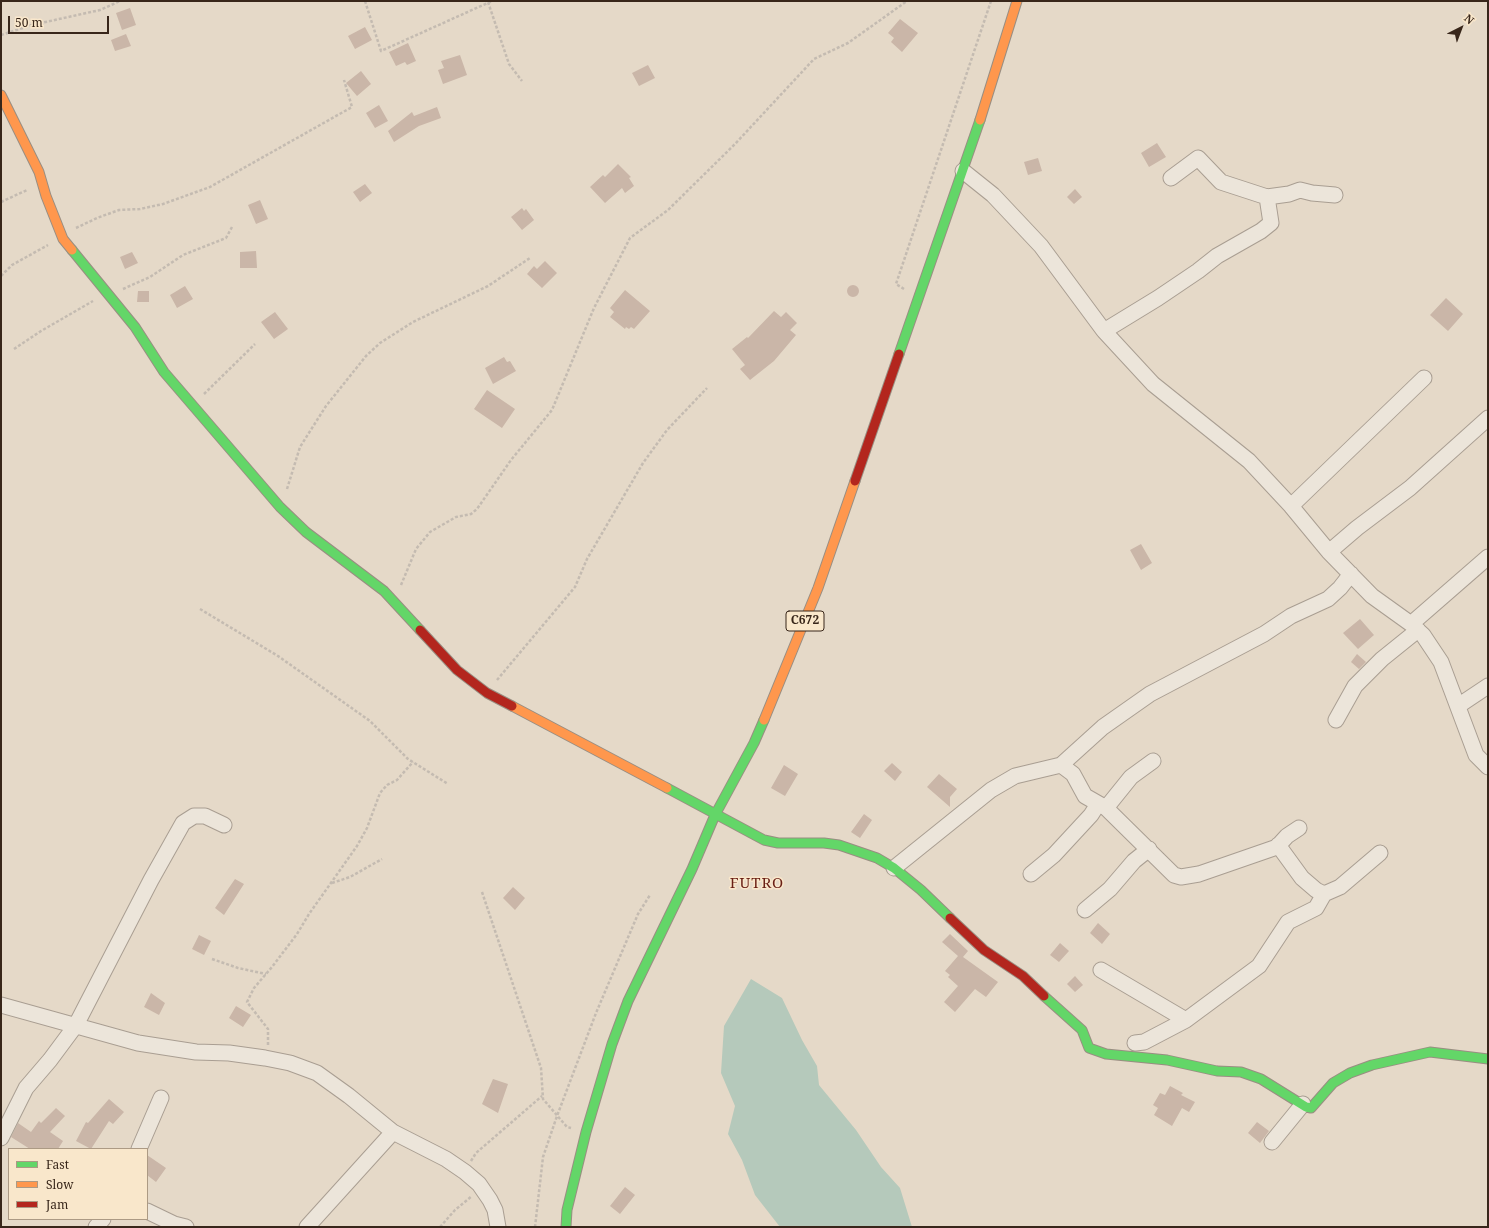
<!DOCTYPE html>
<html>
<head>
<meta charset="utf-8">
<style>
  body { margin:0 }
  #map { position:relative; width:1489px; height:1228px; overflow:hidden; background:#e5d9c8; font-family:"Noto Serif",serif }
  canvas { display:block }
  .frame { position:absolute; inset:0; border:2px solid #38261a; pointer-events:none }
  .legend { position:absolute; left:8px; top:1148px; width:140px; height:72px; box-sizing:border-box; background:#f9e7cb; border:1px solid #ac9a84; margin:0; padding:5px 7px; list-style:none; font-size:12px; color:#38261a }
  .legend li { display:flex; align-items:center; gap:8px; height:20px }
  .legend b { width:20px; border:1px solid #ac9a84 }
  .north { position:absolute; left:1441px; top:8px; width:40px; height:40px; -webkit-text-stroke:3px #f9e7cb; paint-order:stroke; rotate:42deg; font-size:11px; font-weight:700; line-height:16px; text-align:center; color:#38261a }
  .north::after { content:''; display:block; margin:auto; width:14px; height:18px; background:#38261a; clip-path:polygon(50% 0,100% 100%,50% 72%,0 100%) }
  .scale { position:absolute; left:8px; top:16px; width:101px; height:18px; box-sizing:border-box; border:2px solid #38261a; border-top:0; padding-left:5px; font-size:12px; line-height:14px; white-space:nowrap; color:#38261a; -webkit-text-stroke:3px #f9e7cb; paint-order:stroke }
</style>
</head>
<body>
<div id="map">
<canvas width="1489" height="1228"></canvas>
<div class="frame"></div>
<ul class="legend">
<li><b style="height:5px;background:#63d668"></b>Fast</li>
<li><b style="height:5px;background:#ff974d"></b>Slow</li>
<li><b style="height:5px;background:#b3261e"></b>Jam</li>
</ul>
<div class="north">N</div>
<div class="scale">50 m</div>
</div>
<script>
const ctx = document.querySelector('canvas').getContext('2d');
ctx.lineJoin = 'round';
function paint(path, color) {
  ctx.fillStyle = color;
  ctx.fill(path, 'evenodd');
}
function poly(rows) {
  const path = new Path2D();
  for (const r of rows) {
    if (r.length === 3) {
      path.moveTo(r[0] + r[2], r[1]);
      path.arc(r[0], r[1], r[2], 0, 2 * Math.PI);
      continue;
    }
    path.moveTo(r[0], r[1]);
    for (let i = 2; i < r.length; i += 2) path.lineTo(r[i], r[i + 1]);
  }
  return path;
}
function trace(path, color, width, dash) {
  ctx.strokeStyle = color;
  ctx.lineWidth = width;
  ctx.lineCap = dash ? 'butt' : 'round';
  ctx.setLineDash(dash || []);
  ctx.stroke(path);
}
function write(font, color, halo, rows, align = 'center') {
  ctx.font = font + ' "Noto Serif",serif';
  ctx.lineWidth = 3;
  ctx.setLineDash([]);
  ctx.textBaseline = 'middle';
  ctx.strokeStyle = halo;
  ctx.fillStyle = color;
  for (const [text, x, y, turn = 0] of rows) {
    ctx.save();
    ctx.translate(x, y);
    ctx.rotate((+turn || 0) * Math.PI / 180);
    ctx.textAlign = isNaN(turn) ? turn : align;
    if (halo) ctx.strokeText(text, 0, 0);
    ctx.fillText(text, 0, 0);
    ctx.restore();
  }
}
const water = poly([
  [751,979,782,998,802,1040,817,1066,819,1085,856,1130,881,1167,900,1188,912,1227,780,1227,755,1195,742,1160,728,1134,735,1106,721,1073,724,1026]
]);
const building = poly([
  [130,8,136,25,122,30,116,13],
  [900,19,918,33,902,52,891,42,894,38,888,33],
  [365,27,372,40,355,49,348,36],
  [126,34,131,46,115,51,111,40],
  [408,43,416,61,407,65,405,62,396,66,389,52],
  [460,55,467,75,443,84,438,70,444,68,441,61],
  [648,65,655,78,639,86,632,73],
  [361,71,371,84,357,96,346,83],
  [379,105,388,121,375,128,366,113],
  [437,107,441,118,419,126,394,142,388,131,412,112,414,116],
  [1157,143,1166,157,1149,167,1141,153],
  [1038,158,1042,171,1028,175,1024,162],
  [618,164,631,177,629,178,634,186,625,193,622,188,605,203,590,187,603,175,605,177],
  [365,184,372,193,360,202,353,192],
  [1075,189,1082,197,1074,204,1067,197],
  [260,200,268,219,256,224,248,205],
  [522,208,524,211,526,209,534,220,522,230,511,217],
  [256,251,257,268,240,268,240,252],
  [132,252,138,263,125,269,120,257],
  [545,261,557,273,542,288,527,274,534,266,537,269],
  [853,291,6],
  [185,286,193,299,177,308,170,295],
  [625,290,650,311,634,329,631,327,629,329,626,327,625,329,610,317,614,312,610,308],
  [138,291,149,291,149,302,137,302],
  [1446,298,1463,314,1448,331,1430,315],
  [774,311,781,317,786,312,797,323,790,330,796,335,774,361,750,380,740,369,745,365,732,349,747,337,748,338],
  [275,312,288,329,274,339,261,322],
  [504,357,507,362,510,361,516,371,493,384,485,368],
  [487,390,515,409,502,428,474,409],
  [1141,544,1152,563,1141,570,1130,550],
  [1360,619,1374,635,1358,649,1343,633],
  [1357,654,1366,662,1359,669,1351,662],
  [892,763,902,772,895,781,884,771],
  [784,765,798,774,785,796,771,788],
  [939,774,957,789,950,797,950,807,927,787],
  [864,814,872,820,860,838,851,832],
  [235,879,244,884,224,915,215,908],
  [513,887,525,898,515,910,503,898],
  [1098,923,1110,934,1102,944,1090,933],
  [950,934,968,951,963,957,998,982,986,997,975,989,955,1012,944,1002,958,986,948,977,950,975,945,971,958,956,942,942],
  [199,935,211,941,204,955,192,949],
  [1060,943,1069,951,1059,962,1050,955],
  [1075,976,1083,985,1075,992,1067,984],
  [151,993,165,1003,159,1015,144,1007],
  [236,1006,251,1015,243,1027,229,1018],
  [493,1079,508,1084,498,1113,482,1104],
  [1170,1086,1183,1093,1181,1095,1195,1102,1189,1112,1182,1108,1172,1126,1154,1115,1158,1108,1153,1105,1160,1093,1165,1095],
  [109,1099,124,1112,113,1124,109,1121,91,1149,76,1141,86,1122,88,1123],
  [56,1108,65,1116,50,1132,63,1141,58,1149,30,1149,11,1137,18,1123,31,1132,39,1121,41,1123],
  [1257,1122,1269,1131,1260,1143,1248,1133],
  [147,1155,166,1168,156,1182,147,1175],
  [625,1187,635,1195,620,1214,610,1206]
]);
const path = poly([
  [365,1,381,51,492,1],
  [488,2,509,64,522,81],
  [1,35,32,25,100,10,120,1],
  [1,202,27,190],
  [76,228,97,218,119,210,140,209,163,204,210,187,352,107,344,80],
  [1,276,12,265,48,245],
  [123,289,150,277,183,255,226,238,232,227],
  [904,289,896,284,991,1],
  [14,349,41,331,93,301],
  [1,391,2,391],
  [204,394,255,344],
  [287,489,300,447,326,406,366,356,380,343,413,322,488,286,530,258],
  [401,585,416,549,430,532,456,517,471,514,477,509,511,460,552,410,594,308,630,238,668,210,735,144,814,59,848,43,907,1],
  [200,609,278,656,370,721,408,759,448,784],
  [497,680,575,587,587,559,643,463,667,430,707,388],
  [332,883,350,877,382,859],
  [482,892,541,1068,543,1099,567,1127,571,1128],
  [212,959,238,968,266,974],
  [268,1045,268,1029,247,1002,254,988,272,967,297,934,309,914,357,846,367,828,380,793,387,785,397,780,413,762],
  [471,1161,476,1153,542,1096],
  [440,1227,455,1210,472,1196],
  [535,1227,543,1157,557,1116,596,1013,638,914,650,895]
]);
const street = poly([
  [963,171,993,195,1041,246,1104,331,1153,384,1249,461,1291,506,1329,552,1372,596,1411,624,1423,635,1441,662,1476,755,1488,767],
  [1171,178,1198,158,1221,182,1267,197,1289,194,1300,190,1312,193,1335,195],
  [1104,331,1158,298,1198,271,1217,256,1261,231,1271,223,1267,197],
  [1291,506,1424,378],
  [1329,552,1357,528,1410,488,1488,418],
  [1411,624,1488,557],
  [1458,706,1488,686],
  [1336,720,1355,686,1382,659,1418,630],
  [1061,765,1073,774,1085,796,1106,808,1174,875,1181,877,1199,874,1277,847,1287,836,1299,828],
  [1106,808,1131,777,1153,761],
  [1278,845,1302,878,1316,890,1324,894,1340,887,1380,853],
  [894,868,991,790,1015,776,1061,765,1103,727,1150,694,1264,634,1291,616,1328,599,1340,588,1351,574],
  [1031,874,1054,855,1091,815,1098,804],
  [1085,910,1110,889,1134,861,1149,849],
  [1101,970,1186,1020],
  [1,1005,138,1043,196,1052,229,1053,265,1058,290,1063,317,1073,349,1096,393,1132,446,1159,465,1172,479,1184,490,1200,495,1210,498,1227],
  [1135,1043,1144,1042,1186,1020,1259,966,1288,922,1316,908,1324,894],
  [1,1138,26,1088,50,1060,76,1025,151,880,183,823,194,816,205,816,224,825],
  [1272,1142,1303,1104],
  [139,1149,161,1098],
  [147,1211,174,1224,186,1227],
  [96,1227,103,1219],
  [307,1227,393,1132]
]);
const fast = poly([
  [72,250,135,327,164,372,280,507,306,532,384,591,420,630],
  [899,354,980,120],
  [667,788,764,840,778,843,824,843,839,845,877,858,894,868,921,890,950,918],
  [1044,996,1082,1030,1089,1048,1106,1054,1167,1060,1217,1071,1241,1072,1261,1079,1306,1107,1311,1108,1333,1083,1350,1073,1372,1065,1430,1052,1488,1059],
  [566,1227,567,1210,586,1132,612,1044,628,1001,692,869,715,815,754,743,764,720]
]);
const slow = poly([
  [1,95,39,172,46,196,63,239,72,250],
  [980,120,1017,1],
  [512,706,667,788],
  [764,720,818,588,855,481]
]);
const jam = poly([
  [855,481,899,354],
  [420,630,457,670,487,693,512,706],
  [950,918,984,950,1023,976,1044,996]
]);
const shields = [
  [805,621,38]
];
const shieldNames = [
  ["C672",805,621]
];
const quarterNames = [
  ["FUTRO",757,884]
];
paint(water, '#b5c9bb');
paint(building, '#cab6a8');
trace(street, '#a99e92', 17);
trace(fast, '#998e82', 11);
trace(slow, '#998e82', 11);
trace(jam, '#998e82', 11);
trace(path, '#c4bbb1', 2.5, [3, 2]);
trace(street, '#ece5da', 15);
trace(fast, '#63d668', 9);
trace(slow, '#ff974d', 9);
trace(jam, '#b3261e', 9);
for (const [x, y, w] of shields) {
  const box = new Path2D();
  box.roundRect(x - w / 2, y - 10, w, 20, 3);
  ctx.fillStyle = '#f9e7cb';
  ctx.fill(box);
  trace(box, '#38261a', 1);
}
write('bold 12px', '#38261a', null, shieldNames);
ctx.letterSpacing = '1px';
write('15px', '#691f15', '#f9e7cb', quarterNames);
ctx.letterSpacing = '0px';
</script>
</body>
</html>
